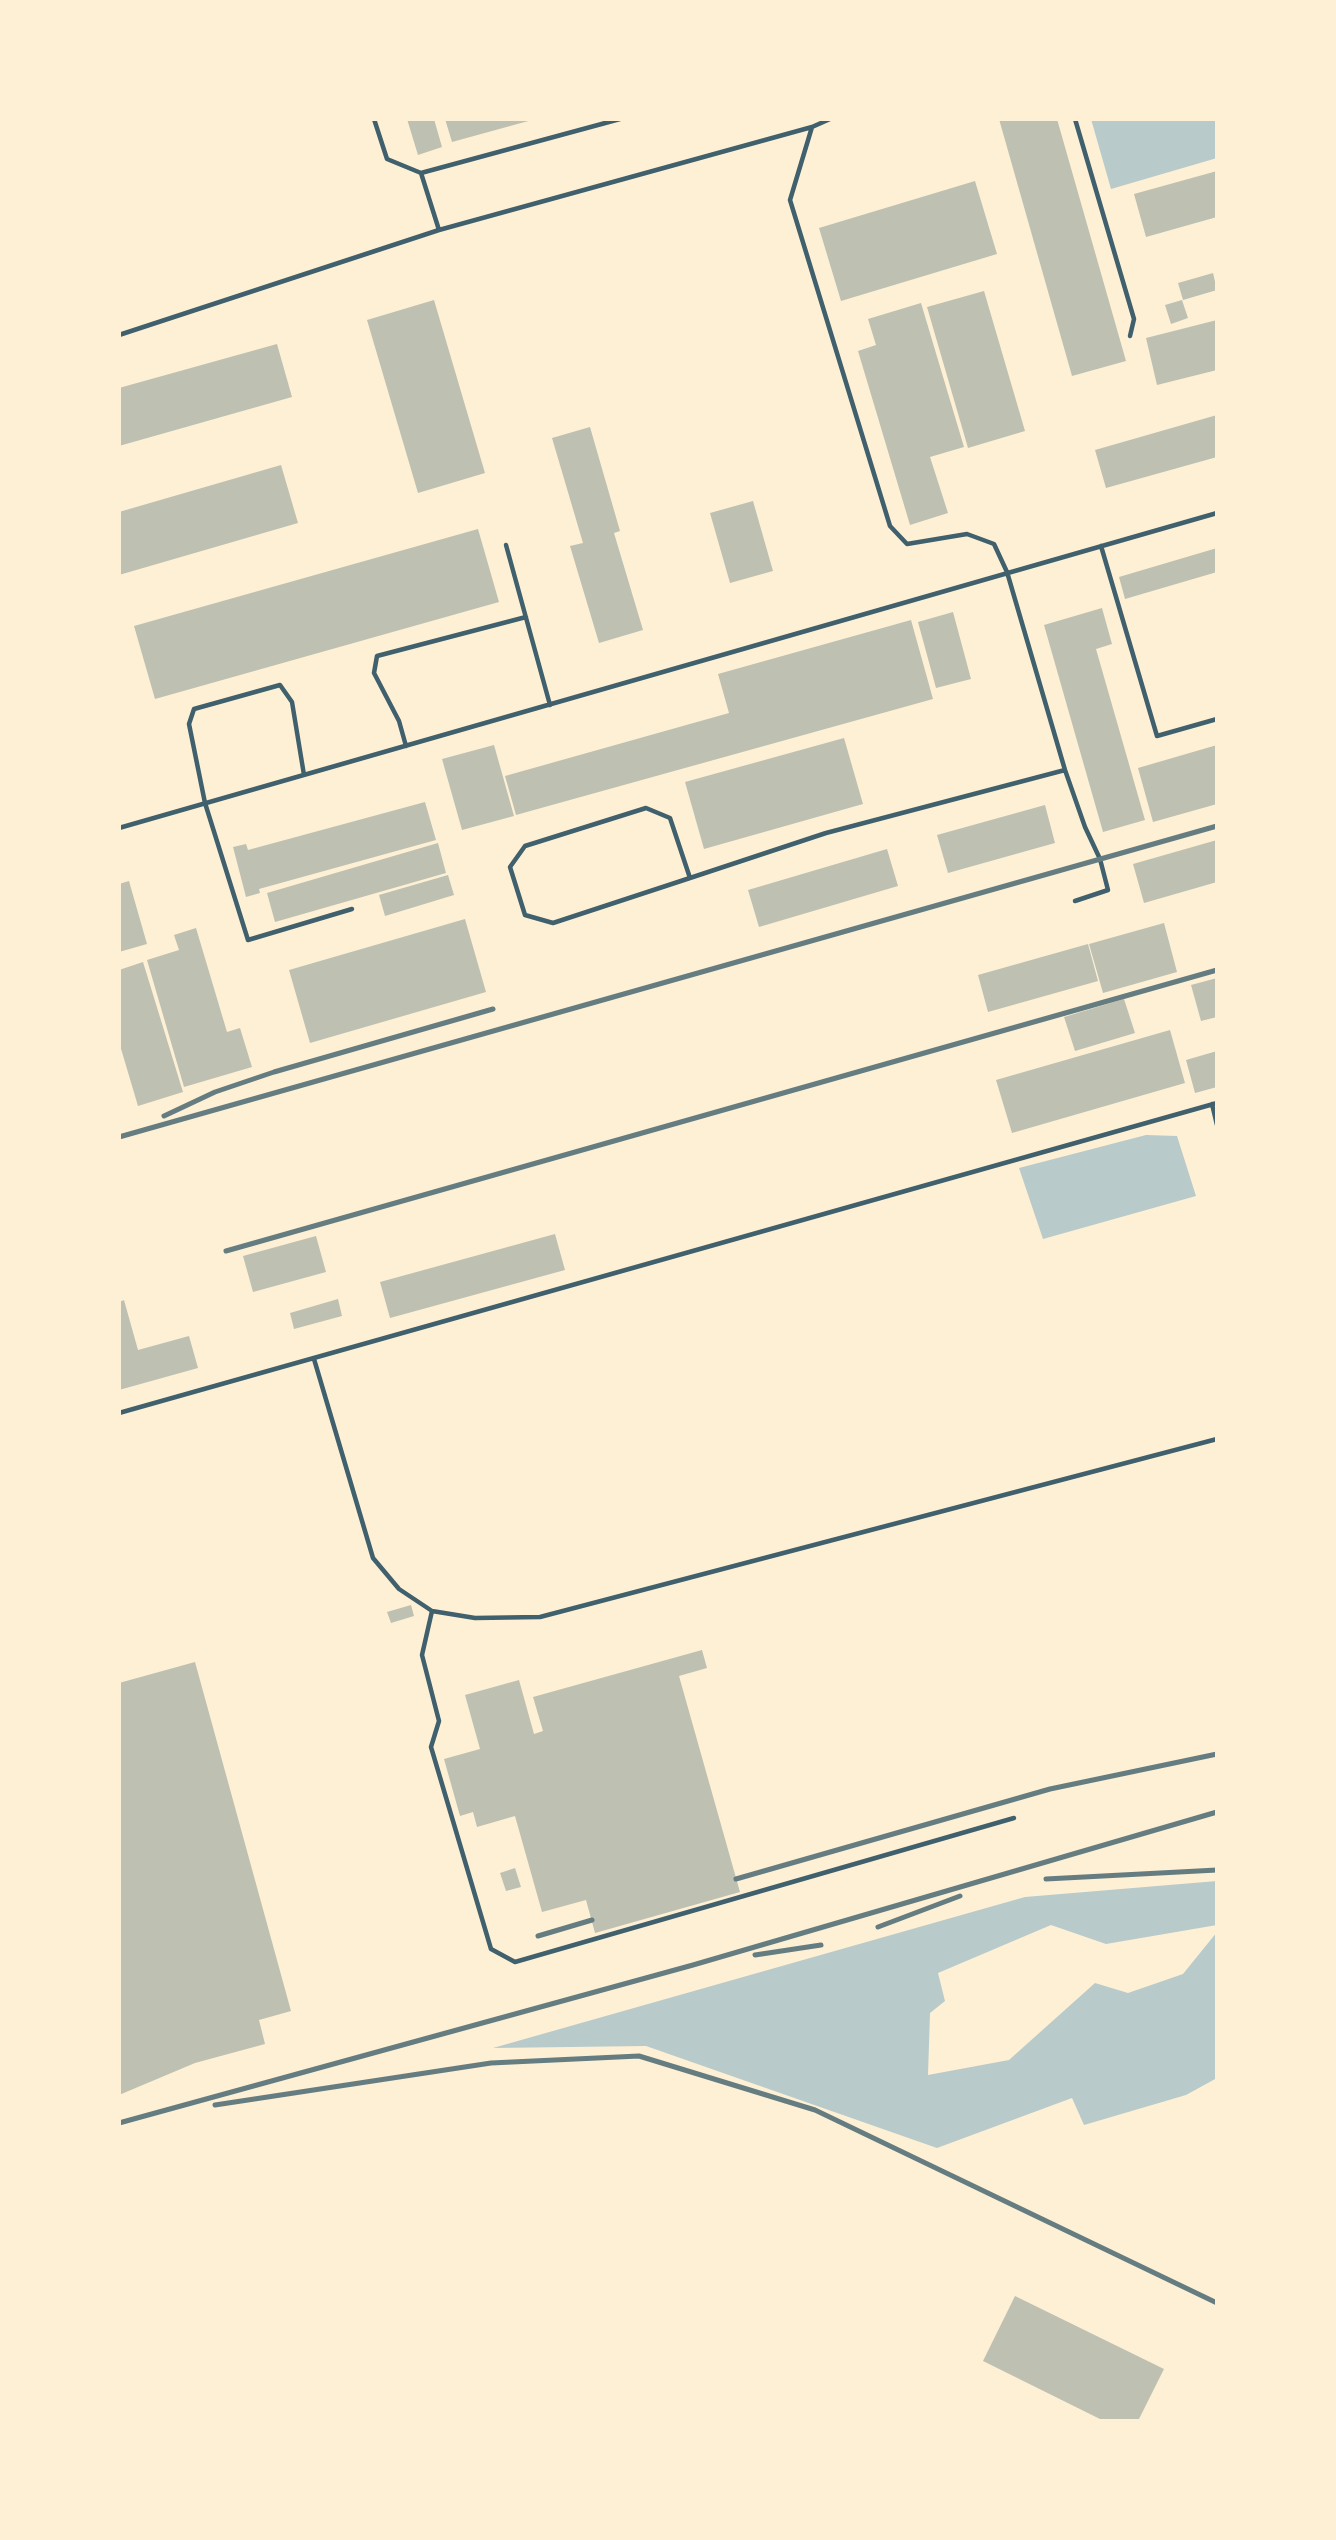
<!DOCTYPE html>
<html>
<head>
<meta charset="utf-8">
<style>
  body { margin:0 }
  #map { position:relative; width:1336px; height:2540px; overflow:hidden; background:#fdf0d5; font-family:"Crimson Pro",serif }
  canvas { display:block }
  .frame { position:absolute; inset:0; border:121px solid #fdf0d5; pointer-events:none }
</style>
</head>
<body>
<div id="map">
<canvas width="1336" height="2540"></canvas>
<div class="frame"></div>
</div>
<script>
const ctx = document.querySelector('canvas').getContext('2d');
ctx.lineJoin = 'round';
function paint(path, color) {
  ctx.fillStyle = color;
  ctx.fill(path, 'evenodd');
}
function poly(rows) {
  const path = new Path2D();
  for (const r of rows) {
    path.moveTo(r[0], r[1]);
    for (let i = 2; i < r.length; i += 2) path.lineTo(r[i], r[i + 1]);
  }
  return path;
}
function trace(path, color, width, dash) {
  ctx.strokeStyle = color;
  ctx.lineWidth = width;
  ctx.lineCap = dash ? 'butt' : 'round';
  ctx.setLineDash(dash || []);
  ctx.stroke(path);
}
const green = poly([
  [1091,119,1217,119,1217,158,1111,189],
  [1146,1135,1177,1136,1196,1196,1043,1239,1019,1168],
  [1217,1881,1217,1925,1106,1944,1051,1925,938,1973,945,2001,930,2013,928,2075,1009,2060,1095,1983,1128,1993,1183,1974,1217,1932,1217,2078,1186,2095,1084,2125,1072,2098,937,2148,646,2046,493,2048,1025,1897]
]);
const building = poly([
  [407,119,434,119,442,147,418,155],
  [445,119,532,119,532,120,452,142],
  [999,119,1057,119,1126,361,1072,376],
  [1217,171,1217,217,1146,237,1134,194],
  [975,181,997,254,841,301,819,228],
  [1213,273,1217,290,1183,300,1178,283],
  [984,291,1025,431,968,448,927,307],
  [434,300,485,473,418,493,367,320],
  [1182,300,1188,318,1171,324,1165,305],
  [921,303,964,447,930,457,948,513,910,525,858,351,876,345,868,319],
  [1217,320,1217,370,1157,385,1146,338],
  [277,344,292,397,119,446,119,388],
  [1217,415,1217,457,1106,488,1095,450],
  [590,427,620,531,614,533,643,630,599,643,570,546,583,543,552,438],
  [281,465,298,523,119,575,119,512],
  [753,501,773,571,730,583,710,513],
  [478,529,499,602,155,699,134,626],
  [1217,548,1217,572,1125,599,1119,577],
  [1102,608,1112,644,1096,649,1145,820,1103,832,1044,625],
  [953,612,971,679,936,688,918,622],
  [911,620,933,699,516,815,505,776,729,713,718,674],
  [844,738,863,804,704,849,685,782],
  [494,745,514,816,462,830,442,759],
  [1217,745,1217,804,1153,822,1138,768],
  [425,802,436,840,259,889,260,893,246,897,233,847,246,844,248,850],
  [1045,805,1055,843,948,873,937,835],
  [1217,840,1217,882,1144,903,1133,864],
  [438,843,446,873,275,922,267,893],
  [887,849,898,886,759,927,748,890],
  [448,875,454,895,385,916,379,895],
  [129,881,147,944,119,952,119,884],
  [465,919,486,992,310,1043,289,970],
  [1164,923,1177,972,1103,993,1089,944],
  [196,928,227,1032,240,1028,252,1067,184,1087,147,960,179,950,174,935],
  [1088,944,1098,981,988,1012,978,975],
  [143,962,183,1092,138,1106,119,1042,119,970],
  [1217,978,1217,1017,1201,1021,1191,985],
  [1124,999,1135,1033,1075,1051,1064,1017],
  [1170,1030,1185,1083,1012,1133,996,1080],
  [1217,1051,1217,1087,1195,1093,1186,1060],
  [555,1234,565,1270,390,1318,380,1282],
  [316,1236,326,1272,253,1292,243,1256],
  [338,1299,342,1316,294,1329,290,1313],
  [124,1300,138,1350,189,1336,198,1368,119,1390,119,1302],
  [411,1605,414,1616,391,1623,387,1612],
  [702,1650,707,1668,679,1676,740,1892,595,1933,586,1900,542,1912,515,1816,477,1827,473,1812,460,1816,444,1759,480,1749,465,1695,519,1680,534,1734,543,1731,533,1697],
  [195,1662,291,2011,259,2020,265,2044,195,2063,119,2095,119,1683],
  [515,1868,521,1887,506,1891,500,1873],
  [1015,2296,1164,2369,1138,2421,1104,2421,983,2361]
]);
const service = poly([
  [374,119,387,159,421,173,620,119],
  [1075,119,1134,319,1130,336],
  [812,127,790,200,890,526,907,544,967,534,994,544,1007,572,1065,770,1085,827,1100,859,1108,890,1075,901],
  [421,173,439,230],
  [119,335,439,230,812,127,830,119],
  [506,545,550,705],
  [1101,546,1157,736,1217,719],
  [406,746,399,721,374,673,377,656,526,617],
  [304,775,292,702,280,685,194,709,189,724,205,803,248,940,352,909],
  [119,828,1217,513],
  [690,878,670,818,646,808,525,846,510,867,525,915,553,923,690,878,826,833,1065,770],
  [1212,1104,1217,1125],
  [314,1359,373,1558,399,1589,432,1611,475,1618,540,1617,1217,1439],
  [119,1413,1217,1103],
  [432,1611,422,1655,439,1721,431,1747,491,1949,515,1962,1014,1818]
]);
const rail = poly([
  [164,1116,215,1092,274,1072,493,1009],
  [119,1137,1217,826],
  [226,1251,1217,970],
  [736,1879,1050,1789,1217,1754],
  [1046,1879,1217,1870],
  [878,1927,960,1896],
  [538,1936,592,1920],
  [755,1955,821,1945],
  [215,2105,491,2063,639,2056,815,2110,1217,2303],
  [119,2123,693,1965,1217,1812]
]);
paint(green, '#b9caca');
paint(building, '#bec0b2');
trace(service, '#3f606c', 4.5);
trace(rail, '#657d81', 5);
</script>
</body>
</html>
